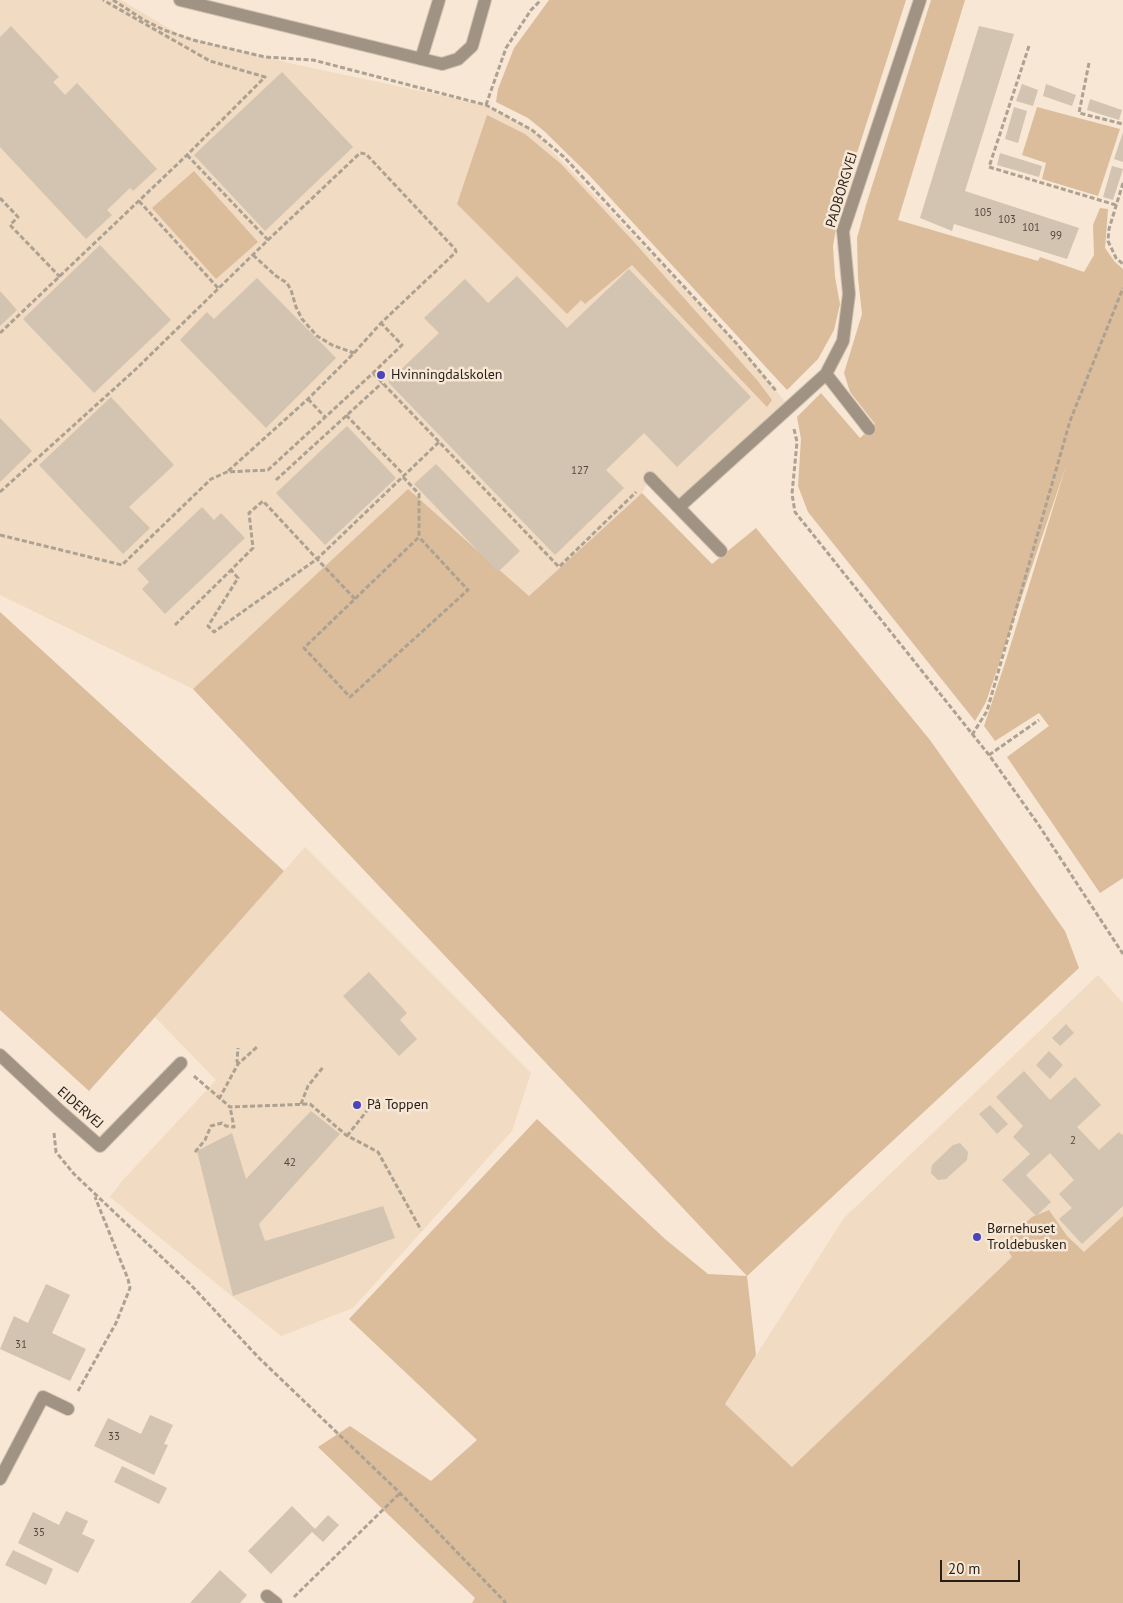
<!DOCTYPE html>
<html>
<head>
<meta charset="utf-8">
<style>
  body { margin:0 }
  #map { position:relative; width:1123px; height:1603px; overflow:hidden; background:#f7e7d4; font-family:"PT Sans",sans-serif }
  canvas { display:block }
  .scale { position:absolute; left:940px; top:1560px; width:80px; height:22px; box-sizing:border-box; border:2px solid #251f18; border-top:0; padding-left:6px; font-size:15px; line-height:18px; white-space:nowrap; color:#251f18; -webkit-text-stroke:4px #f7e7d4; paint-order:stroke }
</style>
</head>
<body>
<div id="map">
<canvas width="1123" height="1603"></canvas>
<div class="scale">20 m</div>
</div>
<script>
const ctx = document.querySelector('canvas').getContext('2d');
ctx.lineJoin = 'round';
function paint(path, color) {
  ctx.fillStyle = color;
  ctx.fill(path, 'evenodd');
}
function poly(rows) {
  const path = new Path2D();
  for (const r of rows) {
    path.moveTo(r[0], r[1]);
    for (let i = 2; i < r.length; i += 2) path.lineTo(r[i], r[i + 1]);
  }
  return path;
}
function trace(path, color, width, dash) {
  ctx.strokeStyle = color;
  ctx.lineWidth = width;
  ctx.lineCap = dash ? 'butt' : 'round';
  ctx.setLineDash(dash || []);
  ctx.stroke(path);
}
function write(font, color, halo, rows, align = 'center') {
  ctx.font = font + ' "PT Sans",sans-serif';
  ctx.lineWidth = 5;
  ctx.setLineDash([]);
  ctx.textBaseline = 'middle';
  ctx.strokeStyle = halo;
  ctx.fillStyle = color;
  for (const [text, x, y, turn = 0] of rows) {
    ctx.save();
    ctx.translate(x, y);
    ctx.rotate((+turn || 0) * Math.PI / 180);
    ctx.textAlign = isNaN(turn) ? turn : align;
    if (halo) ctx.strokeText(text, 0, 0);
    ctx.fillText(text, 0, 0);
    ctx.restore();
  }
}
const built = poly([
  [0,0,121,0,182,36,289,63,486,105,532,130,737,344,789,406,679,507,650,478,642,493,529,596,408,489,193,689,0,595],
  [305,847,531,1073,512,1131,353,1308,281,1336,110,1197,123,1180,216,1080,155,1017],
  [1098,975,1123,1003,1123,1257,1012,1257,792,1467,725,1404,844,1218]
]);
const green = poly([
  [549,0,906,0,840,206,833,246,835,277,840,304,834,330,818,359,787,390,589,175,544,131,528,118,496,102,498,89,514,48],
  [931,0,965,0,898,220,1038,261,1040,257,1084,272,1094,255,1093,225,1100,208,1108,209,1105,248,1115,262,1123,269,1123,878,1100,893,1007,757,1049,726,1039,713,995,741,984,726,1005,663,1066,466,986,702,975,721,808,512,798,486,801,439,797,417,821,393,860,438,875,424,850,392,844,373,862,314,858,278,857,238,866,205],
  [1037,107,1120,129,1098,196,1042,179,1046,163,1022,155],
  [487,115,525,134,561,164,634,242,757,380,772,400,767,407,632,265,585,304,581,300,567,314,457,204],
  [194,171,258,242,216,279,152,208],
  [408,489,529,596,642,493,712,564,756,528,930,740,1065,931,1079,968,747,1276,756,1355,725,1404,792,1467,1012,1257,1003,1243,1032,1217,1049,1210,1067,1236,1084,1252,1123,1216,1123,1603,472,1603,475,1598,318,1447,350,1426,431,1481,477,1440,349,1319,537,1119,665,1239,708,1274,747,1276,193,689],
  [0,612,284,871,155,1017,89,1091,0,1010]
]);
const building = poly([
  [11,26,59,77,53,82,65,95,77,83,157,169,133,191,130,188,107,210,112,215,86,239,0,147,0,37],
  [979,26,1014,34,965,191,1079,228,1067,259,954,224,952,231,920,218],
  [282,72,353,147,265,231,194,155],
  [1022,84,1038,90,1033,106,1016,101],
  [1046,84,1076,95,1072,106,1043,96],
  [1090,99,1122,110,1119,120,1087,110],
  [1014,107,1027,111,1018,143,1005,139],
  [1123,132,1123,162,1114,159],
  [1000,153,1042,166,1039,177,997,165],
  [1112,166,1123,169,1113,200,1103,197],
  [100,245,171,320,94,393,23,319],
  [629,269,751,397,677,467,644,433,606,470,624,488,555,555,388,382,439,333,424,318,465,279,488,303,517,276,567,328],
  [257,278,336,358,266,428,180,340,207,312,214,319],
  [0,291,17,310,0,326],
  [111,397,174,465,129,507,150,528,123,554,39,465],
  [0,418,32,451,0,482],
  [347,426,396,478,325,545,276,493],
  [436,464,520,551,498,572,414,484],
  [202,507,214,520,221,513,245,538,165,614,142,589,149,582,137,569],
  [369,972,407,1013,400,1020,417,1039,399,1056,343,996],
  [1066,1024,1074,1033,1060,1046,1052,1038],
  [1049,1051,1063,1065,1050,1079,1036,1065],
  [1024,1071,1050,1100,1075,1077,1101,1105,1077,1127,1099,1150,1119,1132,1122,1135,1123,1134,1123,1206,1082,1244,1059,1219,1072,1208,1059,1194,1074,1180,1050,1153,1026,1175,1051,1202,1036,1216,1002,1180,1030,1154,1013,1137,1023,1126,996,1097],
  [990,1105,1008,1124,997,1134,979,1114],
  [311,1111,340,1134,259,1224,265,1241,383,1206,395,1238,233,1296,197,1151,232,1133,246,1179],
  [960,1143,968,1152,967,1160,946,1179,938,1180,931,1173,932,1165,953,1145],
  [46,1284,70,1295,52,1333,86,1349,70,1381,0,1349,14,1316,28,1323],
  [150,1415,173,1425,164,1444,168,1445,154,1475,94,1446,108,1418,141,1434],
  [122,1466,167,1488,159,1504,114,1482],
  [292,1506,315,1529,328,1515,339,1525,323,1542,312,1532,271,1574,248,1551],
  [66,1511,88,1521,82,1534,95,1540,78,1573,18,1543,33,1512,59,1525],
  [13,1550,53,1569,46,1585,5,1565],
  [220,1570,247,1595,240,1603,190,1603]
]);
const path = poly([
  [113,0,144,20,164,30,193,40,265,57,313,60,486,105,532,130,564,157,737,344,777,392],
  [1029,46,989,167,1116,205],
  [1089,63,1079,113,1123,124],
  [486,105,506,48,531,10,541,0],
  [187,155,268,240],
  [1123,183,1109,229,1108,241,1116,258,1123,264],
  [0,198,18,217,10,225,60,277],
  [139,201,218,288],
  [253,255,276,276,287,283,291,290,296,307,302,319,317,336,332,345,354,353],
  [0,333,187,155,265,77,210,61,103,0],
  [373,373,559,567,636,492],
  [308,399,325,417],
  [346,415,404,475],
  [794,429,797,442,792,494,795,512,989,755,1038,824,1123,954],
  [403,477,419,494,419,537,304,648,350,697,468,590,419,537],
  [276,480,382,383],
  [0,492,136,369,268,240,360,153,366,154,455,249,456,252,381,323,354,353,308,399,227,472],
  [0,535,122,565,211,479,227,472,268,470,373,373,402,345,381,323],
  [355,599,317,559,263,501,249,513,253,548,231,570,238,578,208,626,214,632,317,559,439,442],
  [175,625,231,570],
  [972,735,987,711,1070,421,1123,288],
  [989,755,1039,720],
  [238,1064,237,1061,238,1048],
  [194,1076,230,1107,310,1104,346,1135,378,1152,421,1230],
  [219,1099,238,1064,257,1047],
  [301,1104,308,1086,324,1066],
  [54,1133,56,1152,74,1174,190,1284,259,1358,400,1493,506,1603],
  [347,1136,369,1108],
  [195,1152,205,1140,211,1126,222,1123,226,1126,234,1127,230,1107],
  [78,1391,116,1323,130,1288,128,1279,95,1197],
  [294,1597,400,1493]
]);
const minor = poly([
  [180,0,442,64,458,59,472,46,485,0],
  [421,59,439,0],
  [826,374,869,429],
  [650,478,721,551],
  [679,507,826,374,843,341,849,294,843,231,920,0],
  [0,1055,59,1110,100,1146,181,1063],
  [0,1479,43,1397,68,1409],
  [267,1596,276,1603]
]);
const markers = [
  [381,375,5,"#4b44bb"],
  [357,1105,5,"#4b44bb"],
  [977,1237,5,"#4b44bb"]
];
const numberNames = [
  ["105",983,213],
  ["103",1007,220],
  ["101",1031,228],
  ["99",1056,236],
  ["127",580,471],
  ["2",1073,1141],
  ["42",290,1163],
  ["31",21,1345],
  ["33",114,1437],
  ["35",39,1533]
];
const streetNames = [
  ["PADBORGVEJ",842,190,-73],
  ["EIDERVEJ",80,1108,41]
];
const poiNames = [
  ["Hvinningdalskolen",391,375],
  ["På Toppen",367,1105],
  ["Børnehuset",987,1229],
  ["Troldebusken",987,1245]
];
paint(built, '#f1dbc3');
paint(green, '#dbbd9c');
paint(building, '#d3c3b1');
trace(minor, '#d1c3b2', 14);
trace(path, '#ada192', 3, [5, 2.5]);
trace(minor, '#a19383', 12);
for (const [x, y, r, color] of markers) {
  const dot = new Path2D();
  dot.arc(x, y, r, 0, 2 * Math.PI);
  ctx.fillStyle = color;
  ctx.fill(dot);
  trace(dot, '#f7e7d4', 2);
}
write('11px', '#50483e', null, numberNames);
write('14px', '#251f18', '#f7e7d4', streetNames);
write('14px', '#251f18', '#f7e7d4', poiNames, 'left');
</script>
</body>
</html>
